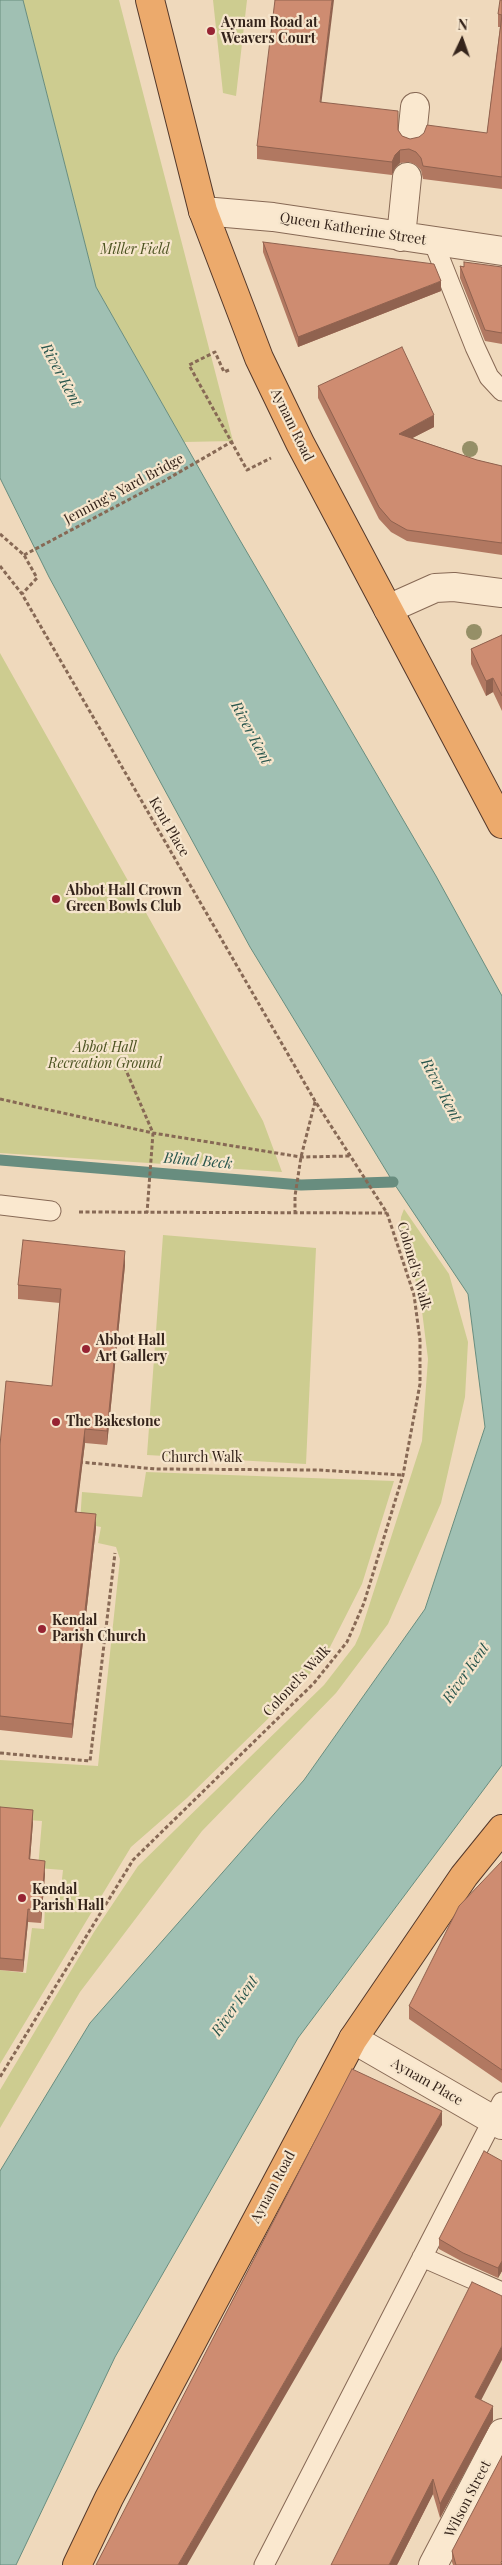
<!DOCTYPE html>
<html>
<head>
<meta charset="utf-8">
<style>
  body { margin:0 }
  #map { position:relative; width:502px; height:2565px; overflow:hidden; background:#efd9bc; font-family:"Playfair Display",serif }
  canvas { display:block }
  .north { position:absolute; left:437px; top:15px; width:50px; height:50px; -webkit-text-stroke:4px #f6e5cc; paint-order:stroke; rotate:3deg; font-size:14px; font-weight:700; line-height:20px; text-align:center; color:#35241b }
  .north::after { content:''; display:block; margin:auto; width:18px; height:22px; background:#35241b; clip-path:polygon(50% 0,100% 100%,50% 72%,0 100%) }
</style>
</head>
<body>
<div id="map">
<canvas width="502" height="2565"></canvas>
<div class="north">N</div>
</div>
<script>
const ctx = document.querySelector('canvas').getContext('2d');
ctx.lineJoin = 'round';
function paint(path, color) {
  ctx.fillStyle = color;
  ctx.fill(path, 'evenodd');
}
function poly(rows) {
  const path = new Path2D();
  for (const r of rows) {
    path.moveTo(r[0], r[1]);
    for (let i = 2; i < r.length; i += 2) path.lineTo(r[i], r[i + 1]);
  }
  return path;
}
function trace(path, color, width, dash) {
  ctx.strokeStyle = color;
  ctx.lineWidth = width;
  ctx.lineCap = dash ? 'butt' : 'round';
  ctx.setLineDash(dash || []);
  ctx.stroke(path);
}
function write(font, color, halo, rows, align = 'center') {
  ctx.font = font + ' "Playfair Display",serif';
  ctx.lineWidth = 4.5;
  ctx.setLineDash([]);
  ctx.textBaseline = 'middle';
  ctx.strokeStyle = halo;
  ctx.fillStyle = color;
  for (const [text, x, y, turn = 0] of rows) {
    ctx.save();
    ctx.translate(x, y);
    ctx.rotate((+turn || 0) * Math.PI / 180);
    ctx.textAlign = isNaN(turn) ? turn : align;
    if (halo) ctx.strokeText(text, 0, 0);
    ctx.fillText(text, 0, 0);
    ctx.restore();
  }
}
const green = poly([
  [23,0,119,0,233,441,184,442,96,287],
  [213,0,247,0,236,96,223,93],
  [0,653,263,1121,282,1172,0,1153],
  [404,1209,449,1274,468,1342,465,1397,441,1503,388,1624,336,1693,202,1831,80,1992,0,2128,0,2090,94,1932,138,1866,324,1685,355,1645,360,1634,422,1441,428,1359,420,1295,400,1231,401,1217],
  [163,1235,316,1248,306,1464,147,1455],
  [146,1472,394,1481,362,1584,330,1647,306,1679,279,1708,187,1798,131,1847,0,2064,0,1970,26,1973,32,1928,44,1929,45,1905,59,1906,63,1870,38,1868,42,1821,0,1818,0,1760,98,1766,120,1559,116,1547,98,1543,101,1527,80,1523,82,1492,142,1497]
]);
const water = poly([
  [0,0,23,0,96,287,234,530,436,876,502,996,502,1765,298,2038,115,2357,16,2565,0,2565,0,2171,90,2023,304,1780,425,1609,485,1427,468,1294,393,1182,250,947,49,577,0,478,0,0]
]);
const stream = poly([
  [0,1160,301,1185,393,1182]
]);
const path = poly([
  [229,370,224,372,215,352,189,365,247,470,271,458],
  [0,534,24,555,37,578,22,594],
  [24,555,164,481,233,441],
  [0,566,22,594,315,1101,387,1213,414,1295,420,1340,420,1384,403,1475,364,1603,347,1642,314,1683,133,1860,0,2077],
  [122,1061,153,1133,147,1213],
  [0,1099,153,1133,301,1157,350,1156],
  [79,1212,387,1213],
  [295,1214,295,1196,301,1157,315,1102],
  [79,1462,156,1469,319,1470,403,1475],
  [0,1753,90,1761,115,1553]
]);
const service = poly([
  [433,241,475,347,489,377,502,391],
  [0,1205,51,1211],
  [422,2257,502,2292],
  [264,2565,502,2102]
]);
const minor = poly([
  [412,136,415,107],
  [203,211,273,217,502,251],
  [401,237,407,177],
  [388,609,435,588,454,587,502,593],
  [353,2039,502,2125],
  [433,2565,502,2433]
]);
const trunk = poly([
  [150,0,203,211,259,358,300,443,502,824],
  [77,2565,109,2498,353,2039,464,1876,502,1829]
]);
const trees = [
  [470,449],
  [474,632]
];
const wall = poly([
  [502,0,502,189,423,179,421,170,416,165,409,162,400,163,395,168,392,175,257,159,257,146,322,102,398,130,402,136,410,139,487,133,500,27,498,27,498,14],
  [263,242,441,291,298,347,263,252],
  [460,266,502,267,502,344,485,341,460,278],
  [318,386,434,427,412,438,477,460,502,466,502,555,407,541,391,532,379,519,318,398],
  [502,635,502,711,493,692,486,696,471,664,471,649],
  [125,1265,107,1445,85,1443,76,1512,96,1528,72,1738,0,1730,0,1445,52,1386,60,1303,18,1299,18,1285],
  [0,1807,33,1822,30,1860,45,1874,41,1923,28,1922,23,1972,0,1970],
  [502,1861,502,2083,409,2019,409,2006],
  [502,2161,502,2271,498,2278,463,2262,439,2249,439,2239],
  [472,2282,481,2400,493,2420,440,2518,433,2494,397,2565],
  [452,2551,502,2565,453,2565,452,2562]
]);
const shadedWall = poly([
  [332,0,334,0,320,114,320,102],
  [400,150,400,163,395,168,392,175,392,162,395,155],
  [441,281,441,291,298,347,298,337],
  [434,415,434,427,399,445,399,434],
  [493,678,493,692,486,696,486,681],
  [125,1251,125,1265,107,1445,107,1431],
  [85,1429,85,1443,75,1526,75,1512],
  [96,1514,96,1528,72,1738,72,1724],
  [33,1810,33,1822,29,1872,29,1859],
  [45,1861,45,1874,41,1923,41,1911],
  [28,1909,28,1922,23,1972,23,1960],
  [442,2111,442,2125,187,2565,178,2565],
  [502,2261,502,2271,498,2278,498,2268],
  [502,2346,502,2360,475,2412,475,2397],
  [493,2406,493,2420,440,2518,440,2504],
  [433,2479,433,2494,397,2565,389,2565]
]);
const building = poly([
  [275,0,332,0,320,102,398,111,398,130,402,136,410,139,419,137,424,133,427,125,487,133,502,15,498,14,500,0,502,0,502,177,423,166,421,158,416,152,409,149,400,150,395,155,392,162,257,146,275,0],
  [263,242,434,264,441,281,298,337,263,242],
  [464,262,502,267,502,333,485,330,460,266,464,267,464,262],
  [402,347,434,415,399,434,477,460,502,466,502,543,407,530,391,521,379,507,318,386,402,347],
  [502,635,502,696,493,678,486,681,471,649,502,635],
  [23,1240,125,1251,107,1431,85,1429,75,1512,96,1514,72,1724,0,1716,0,1445,6,1381,52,1386,61,1289,18,1285,23,1240],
  [0,1807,33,1810,29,1859,45,1861,41,1911,28,1909,23,1960,0,1958,0,1807],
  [502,1861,502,2070,409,2006,459,1906,502,1861],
  [352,2069,442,2111,178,2565,96,2565,352,2069],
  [484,2151,502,2161,502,2261,498,2268,463,2253,439,2239,484,2151],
  [472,2282,502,2296,502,2346,475,2397,493,2406,440,2504,433,2479,389,2565,331,2565,472,2282],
  [502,2456,502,2561,501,2562,502,2565,456,2565,452,2551,502,2456]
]);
const markers = [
  [211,31,5,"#972433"],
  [56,899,5,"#972433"],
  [86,1349,5,"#972433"],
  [56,1422,5,"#972433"],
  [42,1629,5,"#972433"],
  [22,1898,5,"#972433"]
];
const poiNames = [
  ["Aynam Road at",221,23],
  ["Weavers Court",221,39],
  ["Abbot Hall Crown",66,891],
  ["Green Bowls Club",66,907],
  ["Abbot Hall",96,1341],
  ["Art Gallery",96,1357],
  ["The Bakestone",66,1422],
  ["Kendal",52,1621],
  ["Parish Church",52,1637],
  ["Kendal",32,1890],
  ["Parish Hall",32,1906]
];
const streetNames = [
  ["Queen Katherine Street",353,229,9],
  ["Aynam Road",292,425,64],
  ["Jenning's Yard Bridge",124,489,-28],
  ["Kent Place",169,827,60],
  ["Colonel's Walk",414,1266,74],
  ["Church Walk",202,1458],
  ["Colonel's Walk",297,1681,-47],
  ["Aynam Place",427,2082,30],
  ["Aynam Road",273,2187,-62],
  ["Wilson Street",468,2499,-63]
];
const parkNames = [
  ["Miller Field",135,250],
  ["Abbot Hall",105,1048],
  ["Recreation Ground",105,1064]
];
const waterNames = [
  ["River Kent",61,375,62],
  ["River Kent",251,733,62],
  ["River Kent",441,1090,62],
  ["Blind Beck",198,1161,5],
  ["River Kent",466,1673,-55],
  ["River Kent",235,2006,-55]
];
paint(green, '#cdcc90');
paint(water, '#a0c0b3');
trace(water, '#688d7f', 1);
trace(stream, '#688d7f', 11);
trace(service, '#876955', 21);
trace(minor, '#876955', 30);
trace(trunk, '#54382a', 30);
trace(path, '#876955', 3, [4, 2.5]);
trace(service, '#fae8cf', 19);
trace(minor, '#fae8cf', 28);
trace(trunk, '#ecaa6c', 28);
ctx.fillStyle = '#958f67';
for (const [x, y] of trees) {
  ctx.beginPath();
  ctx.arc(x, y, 8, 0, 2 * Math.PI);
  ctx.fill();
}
paint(wall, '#b17861');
paint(shadedWall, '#90624f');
paint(building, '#ce8c71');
trace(building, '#90624f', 1);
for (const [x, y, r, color] of markers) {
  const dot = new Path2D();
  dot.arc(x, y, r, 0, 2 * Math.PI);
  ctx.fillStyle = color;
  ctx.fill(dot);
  trace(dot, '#f6e5cc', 2);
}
write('bold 14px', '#35241b', '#f6e5cc', poiNames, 'left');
write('14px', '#35241b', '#f6e5cc', streetNames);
write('italic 14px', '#4c5321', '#f6e5cc', parkNames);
write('italic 15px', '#29564d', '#f6e5cc', waterNames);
</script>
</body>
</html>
